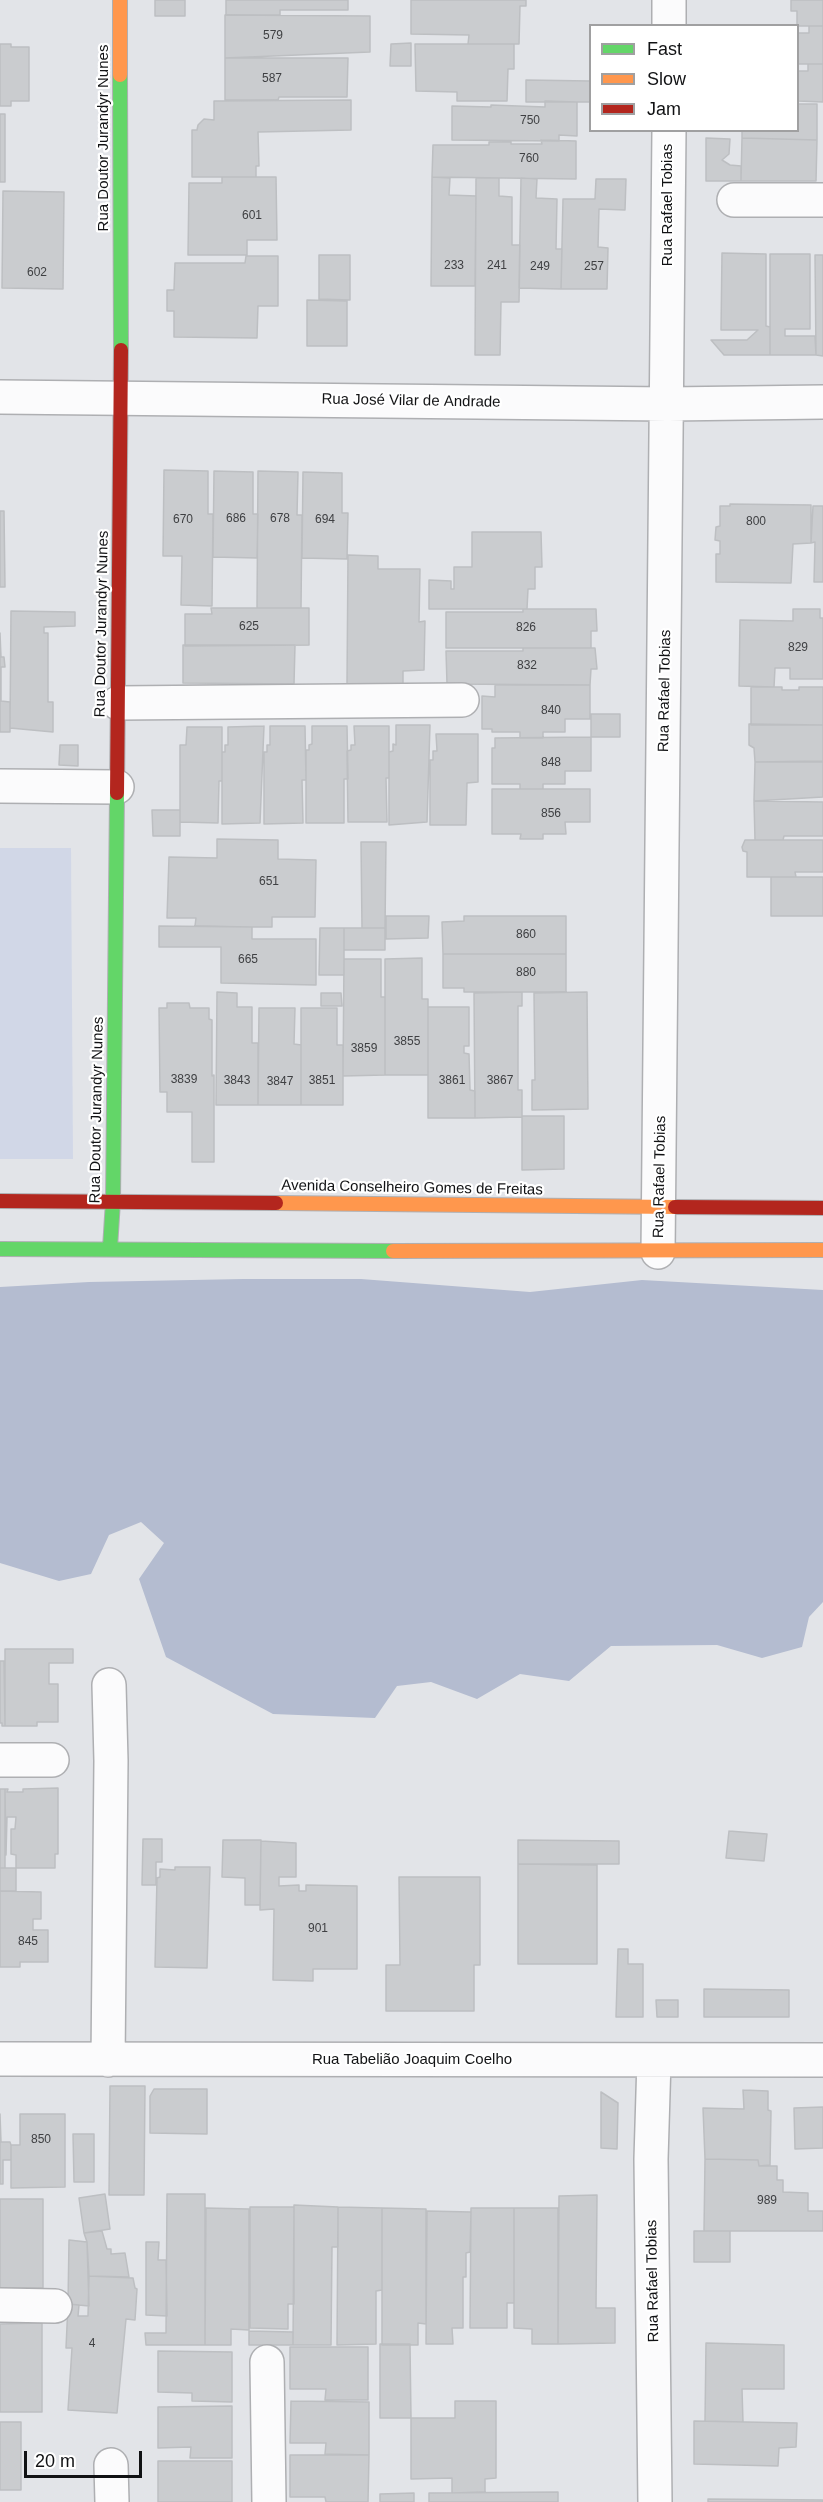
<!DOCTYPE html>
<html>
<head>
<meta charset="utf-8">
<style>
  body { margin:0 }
  #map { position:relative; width:823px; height:2502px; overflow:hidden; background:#e2e4e8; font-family:Arial,sans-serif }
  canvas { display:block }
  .legend { position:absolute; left:589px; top:24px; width:210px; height:108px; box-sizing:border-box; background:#fff; border:2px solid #a0a0a1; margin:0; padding:8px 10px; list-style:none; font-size:18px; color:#111214 }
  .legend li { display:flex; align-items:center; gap:12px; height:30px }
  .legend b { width:30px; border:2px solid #a0a0a1 }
  .scale { position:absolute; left:24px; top:2451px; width:118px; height:27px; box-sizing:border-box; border:3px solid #111214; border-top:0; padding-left:8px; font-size:18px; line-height:21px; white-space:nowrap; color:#111214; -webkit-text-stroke:4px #fff; paint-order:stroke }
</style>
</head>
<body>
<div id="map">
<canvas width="823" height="2502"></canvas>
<ul class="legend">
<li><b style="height:8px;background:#63d668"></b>Fast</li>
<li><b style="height:8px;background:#ff974d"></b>Slow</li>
<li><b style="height:8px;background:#b3261e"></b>Jam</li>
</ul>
<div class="scale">20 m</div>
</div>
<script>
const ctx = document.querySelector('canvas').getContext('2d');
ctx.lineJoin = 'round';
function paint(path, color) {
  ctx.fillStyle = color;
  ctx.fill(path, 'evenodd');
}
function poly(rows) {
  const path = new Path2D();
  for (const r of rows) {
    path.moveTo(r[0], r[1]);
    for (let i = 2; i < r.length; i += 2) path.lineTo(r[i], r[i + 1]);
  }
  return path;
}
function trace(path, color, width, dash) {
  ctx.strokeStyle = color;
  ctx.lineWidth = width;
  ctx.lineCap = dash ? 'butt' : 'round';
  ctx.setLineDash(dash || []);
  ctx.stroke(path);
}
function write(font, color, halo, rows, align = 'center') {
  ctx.font = font + ' Arial,sans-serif';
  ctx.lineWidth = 4.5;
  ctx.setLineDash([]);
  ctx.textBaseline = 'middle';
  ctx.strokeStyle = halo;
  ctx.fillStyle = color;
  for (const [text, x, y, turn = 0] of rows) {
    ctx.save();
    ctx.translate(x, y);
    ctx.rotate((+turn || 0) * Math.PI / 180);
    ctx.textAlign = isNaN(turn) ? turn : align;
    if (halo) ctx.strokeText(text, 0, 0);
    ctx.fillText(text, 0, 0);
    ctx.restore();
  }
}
const green = poly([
  [0,848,71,848,73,1159,0,1159]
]);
const water = poly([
  [243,1279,361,1279,530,1292,642,1280,823,1290,823,1602,809,1617,802,1647,762,1658,717,1645,611,1646,569,1681,520,1674,477,1699,431,1682,397,1686,375,1718,273,1714,166,1657,139,1579,164,1543,141,1522,109,1535,91,1574,59,1581,0,1563,0,1287,89,1282]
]);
const building = poly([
  [155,0,185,0,185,16,155,16,155,0],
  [226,0,348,0,348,10,280,10,280,15,226,15,226,0],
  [411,0,526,0,526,6,520,6,519,44,468,44,469,35,411,34,411,0],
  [791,0,823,0,823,26,797,26,797,11,791,11,791,0],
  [225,15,370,16,370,52,225,58,225,15],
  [809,26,823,26,823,64,798,64,798,33,809,33,809,26],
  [411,43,411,66,390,66,391,44,411,43],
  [0,44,11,44,11,47,29,47,29,101,11,101,11,106,0,106,0,44],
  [415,44,514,44,514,69,508,69,507,101,457,101,457,92,416,91,415,44],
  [225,58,348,58,347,97,279,97,278,100,225,100,225,58],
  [808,64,823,64,823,102,798,101,798,71,808,71,808,64],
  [526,80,590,81,590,102,526,102,526,80],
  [351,100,351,130,258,132,259,166,256,166,256,177,192,177,192,130,197,130,198,125,204,119,214,120,214,101,351,100],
  [545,101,577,102,577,136,559,135,559,141,452,140,452,106,491,107,491,105,545,107,545,101],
  [798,104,817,104,817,140,742,138,742,130,798,130,798,104],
  [0,114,5,114,5,182,0,182,0,114],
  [706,138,730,139,729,154,722,160,730,165,741,166,741,181,706,181,706,138],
  [742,138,817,140,816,181,741,181,742,138],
  [541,140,576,141,576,179,432,177,433,145,489,145,489,142,511,142,511,144,542,144,541,140],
  [222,177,276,177,277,240,247,240,247,255,188,255,189,183,222,183,222,177],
  [432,177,450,178,449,195,476,196,475,286,431,286,432,177],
  [476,178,499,178,499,196,512,197,512,245,520,245,519,302,501,302,500,355,475,355,476,178],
  [521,178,537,179,536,198,557,199,556,249,562,249,561,289,519,288,521,178],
  [596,179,626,179,625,210,599,209,598,247,608,248,607,289,561,289,563,199,595,199,596,179],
  [3,191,64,192,63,289,2,288,3,191],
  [722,253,766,254,766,326,770,327,770,355,724,355,711,340,747,340,758,330,721,330,722,253],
  [770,254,810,254,810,329,785,329,785,336,815,336,816,355,770,355,770,254],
  [319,255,350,255,350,300,319,299,319,255],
  [815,255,823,255,823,356,816,355,815,255],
  [246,256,278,256,278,306,258,306,257,338,174,337,174,311,167,311,167,290,174,290,175,263,245,263,246,256],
  [307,300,347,301,347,346,307,346,307,300],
  [164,470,208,471,208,514,213,514,212,606,181,605,182,556,163,556,164,470],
  [214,471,253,472,253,514,258,514,257,558,213,557,214,471],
  [258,471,298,472,297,515,302,515,301,608,257,608,258,471],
  [303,472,342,473,342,513,348,513,347,559,302,558,303,472],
  [730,504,811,505,811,543,793,544,791,583,716,582,716,554,720,554,720,541,715,540,716,527,720,526,720,506,730,506,730,504],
  [813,506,823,506,823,582,814,582,815,542,811,543,813,506],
  [0,511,4,511,5,587,0,587,0,511],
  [472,532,541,532,542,567,535,567,535,589,528,589,527,609,429,609,429,580,451,581,451,589,454,589,454,567,472,567,472,532],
  [348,555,378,556,378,569,420,569,419,622,425,621,424,670,403,671,403,684,347,684,348,555],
  [211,608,309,608,309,645,185,646,185,614,212,614,211,608],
  [523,609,596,609,597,631,591,631,591,648,446,648,446,612,523,612,523,609],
  [793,609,820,609,820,618,823,618,823,679,790,679,790,668,775,668,774,687,739,686,740,620,793,621,793,609],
  [11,611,75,612,75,626,44,627,44,633,48,633,48,702,53,702,53,732,10,728,11,611],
  [0,633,1,657,4,657,5,667,1,667,1,701,10,702,10,732,0,732,0,633],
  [183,645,295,645,294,684,183,683,183,645],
  [523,648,595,648,597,669,591,669,590,685,447,684,446,651,523,651,523,648],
  [495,685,590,685,590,719,565,719,565,732,543,732,543,738,520,738,520,732,492,732,492,729,482,729,482,696,495,697,495,685],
  [751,687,782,687,782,690,799,690,799,687,823,687,823,725,751,725,751,687],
  [591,714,620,714,620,737,591,737,591,714],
  [749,724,823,725,823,761,755,762,754,748,749,745,749,724],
  [396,725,430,725,427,822,389,825,389,752,393,751,393,744,396,745,396,725],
  [264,726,260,823,222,824,222,752,225,752,225,745,228,745,228,727,264,726],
  [270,726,305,726,306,780,302,780,303,823,264,824,264,752,267,752,267,745,270,745,270,726],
  [312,726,347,726,348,779,344,779,344,823,306,823,306,750,309,750,309,745,312,744,312,726],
  [354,726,389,726,389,778,386,778,387,822,348,822,347,751,351,750,351,745,355,745,354,726],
  [187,727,222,727,222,781,219,781,218,823,180,822,180,745,186,745,187,727],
  [436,734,478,734,478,782,467,783,466,825,430,825,430,760,433,760,433,751,437,751,436,734],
  [591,737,591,771,565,771,565,784,543,784,543,789,520,789,520,784,492,784,492,748,495,748,495,738,591,737],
  [60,745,78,745,78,766,59,765,60,745],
  [755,762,823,762,823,797,754,801,755,762],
  [492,789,590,789,590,822,565,822,566,834,543,834,543,839,520,839,521,834,492,834,492,789],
  [754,801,823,802,823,836,784,836,783,840,755,840,754,801],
  [152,810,180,810,180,836,153,836,152,810],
  [217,839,278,840,278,859,316,860,315,917,272,917,272,927,252,927,195,926,196,918,167,918,169,857,217,858,217,839],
  [745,840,823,840,823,872,795,872,796,877,747,877,747,852,743,851,742,847,745,840],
  [361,842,386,842,385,928,362,928,361,842],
  [771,877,823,877,823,916,771,916,771,877],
  [386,916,429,916,428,938,386,939,386,916],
  [464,916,566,916,566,954,443,954,442,922,464,921,464,916],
  [159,926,252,927,252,939,316,939,316,985,221,983,221,947,159,947,159,926],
  [320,928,344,928,344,975,319,975,320,928],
  [344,928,385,928,385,950,344,950,344,928],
  [443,954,566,954,566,992,464,992,464,988,443,988,443,954],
  [422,958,422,999,428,999,428,1075,385,1075,385,959,422,958],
  [344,959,381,959,381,997,385,997,385,1075,343,1076,344,959],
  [217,992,237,993,237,1007,252,1007,252,1043,258,1043,258,1105,216,1105,217,992],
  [522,992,522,1006,518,1006,518,1090,522,1090,522,1117,475,1118,474,993,522,992],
  [587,992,588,1109,532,1110,532,1080,535,1080,534,993,587,992],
  [321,993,341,993,342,1006,321,1006,321,993],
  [167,1003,189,1003,190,1008,209,1008,209,1019,212,1020,212,1076,214,1075,214,1162,192,1162,192,1112,167,1112,167,1092,160,1092,159,1008,167,1008,167,1003],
  [428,1007,469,1007,469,1046,464,1046,464,1053,469,1054,470,1090,475,1091,475,1118,428,1118,428,1007],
  [259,1008,295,1008,294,1044,301,1045,301,1105,258,1105,259,1008],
  [301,1008,337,1008,337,1045,343,1045,343,1105,301,1105,301,1008],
  [522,1116,564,1116,564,1169,522,1170,522,1116],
  [5,1649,73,1649,73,1663,49,1663,49,1684,58,1684,58,1722,37,1722,37,1726,5,1726,5,1649],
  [0,1661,4,1661,5,1726,2,1726,2,1723,0,1723,0,1661],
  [58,1788,58,1854,55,1854,55,1868,16,1868,16,1855,11,1854,11,1829,15,1829,16,1817,7,1817,6,1855,5,1789,8,1789,7,1792,23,1792,23,1789,58,1788],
  [0,1789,5,1789,5,1868,0,1868,0,1789],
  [729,1831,767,1834,764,1861,726,1858,729,1831],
  [143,1839,162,1839,162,1862,156,1862,156,1885,142,1885,143,1839],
  [223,1840,261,1840,260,1905,245,1905,245,1878,222,1877,223,1840],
  [518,1840,619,1841,619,1864,518,1864,518,1840],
  [261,1841,296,1843,296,1877,279,1877,279,1886,299,1885,299,1891,306,1891,306,1885,357,1886,357,1969,313,1969,313,1981,273,1980,274,1909,260,1910,261,1841],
  [518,1864,597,1865,597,1964,518,1964,518,1864],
  [175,1867,210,1867,207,1968,155,1967,157,1878,160,1877,160,1869,175,1870,175,1867],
  [0,1868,16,1868,16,1891,0,1891,0,1868],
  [399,1877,480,1877,480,1965,474,1965,474,2011,386,2011,386,1965,400,1965,399,1877],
  [0,1891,41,1892,41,1919,33,1919,33,1930,48,1930,48,1962,20,1962,20,1967,0,1967,0,1891],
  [618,1949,628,1949,628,1964,643,1964,643,2017,616,2017,618,1949],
  [704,1989,789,1990,789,2017,704,2017,704,1989],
  [656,2000,678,2000,678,2017,657,2017,656,2000],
  [110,2086,145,2086,144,2195,109,2195,110,2086],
  [154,2089,207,2089,207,2134,150,2133,150,2096,154,2089],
  [743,2090,768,2091,768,2110,771,2111,770,2165,759,2166,758,2160,705,2159,703,2108,744,2109,743,2090],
  [601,2092,618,2103,617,2149,601,2148,601,2092],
  [823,2107,823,2148,795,2149,794,2108,823,2107],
  [0,2114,1,2142,10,2142,11,2145,11,2160,3,2160,3,2184,0,2184,0,2114],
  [20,2114,65,2114,65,2187,11,2188,11,2145,20,2145,20,2114],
  [73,2134,94,2134,94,2182,74,2182,73,2134],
  [705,2159,758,2160,759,2166,777,2166,777,2180,783,2180,783,2192,808,2193,808,2211,823,2211,823,2231,704,2231,705,2159],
  [105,2194,110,2229,84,2233,79,2198,105,2194],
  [167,2194,205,2194,205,2345,146,2345,145,2333,166,2333,167,2194],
  [597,2195,596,2308,615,2308,615,2343,558,2344,559,2196,597,2195],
  [0,2199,43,2199,43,2288,0,2288,0,2199],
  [294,2205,338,2207,338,2247,332,2247,331,2345,293,2345,294,2205],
  [250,2207,294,2207,294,2304,288,2304,288,2329,250,2328,250,2207],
  [338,2207,382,2208,382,2290,376,2291,376,2344,337,2345,338,2207],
  [206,2208,249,2209,249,2330,231,2329,231,2345,205,2345,206,2208],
  [382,2208,426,2209,426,2324,418,2323,418,2345,382,2345,382,2208],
  [471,2208,514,2208,514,2303,507,2303,507,2328,470,2328,471,2208],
  [514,2208,558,2208,558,2344,532,2344,532,2329,514,2328,514,2208],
  [427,2211,471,2212,470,2252,466,2253,466,2277,463,2277,463,2328,452,2328,453,2344,426,2344,427,2211],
  [102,2231,107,2249,111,2249,111,2254,125,2253,129,2277,89,2276,87,2242,84,2233,102,2231],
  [694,2231,730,2231,730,2262,694,2262,694,2231],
  [69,2240,87,2242,89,2306,68,2304,69,2240],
  [146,2242,159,2242,158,2260,166,2260,167,2316,146,2315,146,2242],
  [89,2276,133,2278,135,2288,137,2289,135,2320,126,2319,117,2413,68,2410,72,2348,66,2348,68,2304,79,2305,78,2316,88,2316,89,2276],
  [42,2323,42,2412,0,2412,0,2324,42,2323],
  [249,2331,293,2332,293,2345,249,2345,249,2331],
  [706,2343,784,2345,784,2389,742,2389,743,2422,705,2421,706,2343],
  [380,2344,410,2344,411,2418,380,2418,380,2344],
  [290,2347,368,2347,368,2400,325,2400,326,2389,290,2389,290,2347],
  [158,2351,232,2352,232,2402,192,2401,192,2393,158,2392,158,2351],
  [291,2401,369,2402,369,2455,325,2454,326,2443,290,2443,291,2401],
  [455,2401,496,2401,496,2478,485,2479,485,2492,452,2493,452,2478,411,2479,411,2418,455,2418,455,2401],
  [232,2406,232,2458,190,2458,191,2447,158,2448,158,2407,232,2406],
  [694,2421,797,2423,796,2447,779,2448,778,2466,694,2464,694,2421],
  [0,2422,21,2422,21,2490,0,2490,0,2422],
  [290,2455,369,2455,368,2502,326,2502,325,2497,290,2497,290,2455],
  [158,2461,232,2461,232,2502,158,2502,158,2461],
  [558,2492,558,2502,429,2502,429,2493,558,2492],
  [414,2493,414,2502,380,2502,380,2494,414,2493],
  [708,2499,823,2500,823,2502,708,2502,708,2499]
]);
const street = poly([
  [669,26,669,0],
  [734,200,823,200],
  [0,397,668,404,823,402],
  [118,703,462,700],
  [0,786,117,787],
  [658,1252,669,130],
  [0,1760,52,1760],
  [0,2059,823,2060],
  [108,2060,111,1761,109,1685],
  [654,2060,651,2159,655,2502],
  [0,2305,55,2306],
  [267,2362,269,2502],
  [111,2465,112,2502]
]);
const fast = poly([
  [120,75,121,350],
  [110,1248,113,1201,117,793],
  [0,1249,393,1251]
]);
const slow = poly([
  [120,0,120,75],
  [276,1203,675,1207],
  [393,1251,823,1250]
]);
const jam = poly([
  [117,793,121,350],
  [0,1201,276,1203],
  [675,1207,823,1208]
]);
const numberNames = [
  ["579",273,36],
  ["587",272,79],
  ["750",530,121],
  ["760",529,159],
  ["601",252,216],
  ["233",454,266],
  ["241",497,266],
  ["249",540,267],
  ["257",594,267],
  ["602",37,273],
  ["686",236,519],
  ["678",280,519],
  ["670",183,520],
  ["694",325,520],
  ["800",756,522],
  ["625",249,627],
  ["826",526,628],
  ["829",798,648],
  ["832",527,666],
  ["840",551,711],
  ["848",551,763],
  ["856",551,814],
  ["651",269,882],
  ["860",526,935],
  ["665",248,960],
  ["880",526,973],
  ["3855",407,1042],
  ["3859",364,1049],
  ["3839",184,1080],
  ["3843",237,1081],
  ["3851",322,1081],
  ["3861",452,1081],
  ["3867",500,1081],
  ["3847",280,1082],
  ["901",318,1929],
  ["845",28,1942],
  ["850",41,2140],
  ["989",767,2201],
  ["4",92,2344]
];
const streetNames = [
  ["Rua Doutor Jurandyr Nunes",104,138,-90],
  ["Rua Rafael Tobias",668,205,-90],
  ["Rua José Vilar de Andrade",411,401,1],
  ["Rua Doutor Jurandyr Nunes",102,624,-89],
  ["Rua Rafael Tobias",665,691,-89],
  ["Rua Doutor Jurandyr Nunes",97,1110,-89],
  ["Rua Rafael Tobias",660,1177,-89],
  ["Avenida Conselheiro Gomes de Freitas",412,1188,1],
  ["Rua Tabelião Joaquim Coelho",412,2060],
  ["Rua Rafael Tobias",653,2281,-91]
];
paint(green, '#d1d7e7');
paint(water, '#b4bcd0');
paint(building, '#cacccf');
trace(building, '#bdbfc2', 1.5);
trace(street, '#aeafb2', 36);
trace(fast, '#aeafb2', 16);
trace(slow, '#aeafb2', 16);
trace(jam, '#aeafb2', 16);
trace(street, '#fbfbfc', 33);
trace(fast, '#63d668', 14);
trace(slow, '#ff974d', 14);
trace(jam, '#b3261e', 14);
write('12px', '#3f4043', null, numberNames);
write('15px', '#111214', '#fff', streetNames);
</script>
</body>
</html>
